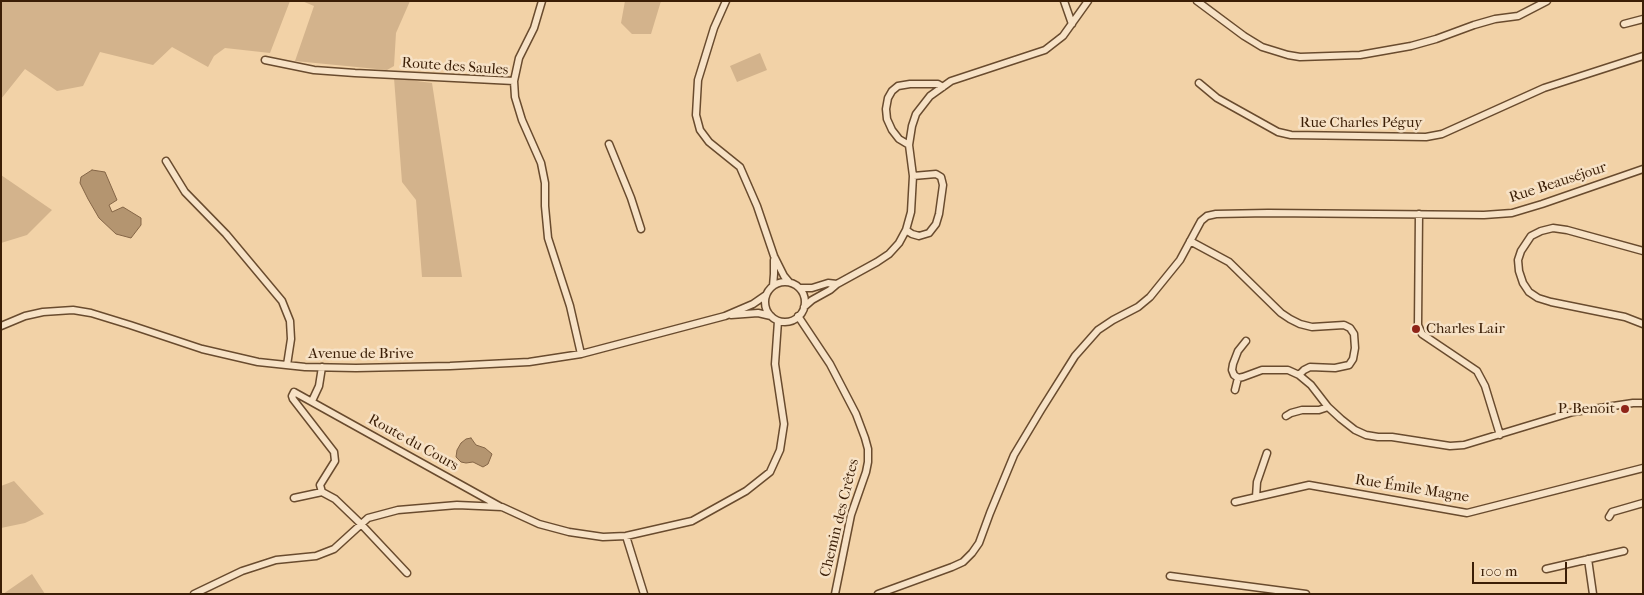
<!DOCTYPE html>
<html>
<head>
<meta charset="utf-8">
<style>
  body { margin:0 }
  #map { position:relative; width:1644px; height:595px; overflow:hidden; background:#f2d2a7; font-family:"IM FELL French Canon",serif }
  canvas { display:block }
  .frame { position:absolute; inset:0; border:2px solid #3b1e06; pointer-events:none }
  .scale { position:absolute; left:1472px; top:562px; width:95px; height:22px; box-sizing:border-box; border:2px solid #3b1e06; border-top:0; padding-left:6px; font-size:15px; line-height:18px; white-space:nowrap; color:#3b1e06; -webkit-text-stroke:4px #f7e2c6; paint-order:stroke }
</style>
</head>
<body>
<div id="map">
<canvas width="1644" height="595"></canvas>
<div class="frame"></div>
<div class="scale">100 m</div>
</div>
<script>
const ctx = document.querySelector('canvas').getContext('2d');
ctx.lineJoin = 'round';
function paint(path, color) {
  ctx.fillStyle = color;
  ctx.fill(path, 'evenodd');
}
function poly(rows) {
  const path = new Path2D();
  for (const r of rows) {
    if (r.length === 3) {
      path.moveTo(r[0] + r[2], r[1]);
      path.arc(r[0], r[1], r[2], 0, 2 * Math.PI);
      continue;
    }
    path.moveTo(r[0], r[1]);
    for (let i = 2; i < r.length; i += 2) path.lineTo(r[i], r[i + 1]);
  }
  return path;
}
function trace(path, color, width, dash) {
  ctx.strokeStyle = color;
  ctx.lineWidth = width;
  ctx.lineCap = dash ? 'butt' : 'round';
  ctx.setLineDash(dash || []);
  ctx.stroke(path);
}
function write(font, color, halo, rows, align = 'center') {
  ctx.font = font + ' "IM FELL French Canon",serif';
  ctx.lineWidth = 5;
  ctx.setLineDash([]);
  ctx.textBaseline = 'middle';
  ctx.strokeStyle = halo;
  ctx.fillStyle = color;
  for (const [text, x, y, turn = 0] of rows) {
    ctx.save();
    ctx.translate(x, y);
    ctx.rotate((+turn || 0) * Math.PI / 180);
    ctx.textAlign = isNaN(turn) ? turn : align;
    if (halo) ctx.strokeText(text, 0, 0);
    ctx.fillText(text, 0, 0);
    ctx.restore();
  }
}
const green = poly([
  [1,1,290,1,270,53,225,48,214,56,208,67,172,47,153,65,100,52,83,86,57,91,25,69,1,99],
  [302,1,410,1,396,33,394,66,387,70,295,61,314,6],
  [625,1,661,1,651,34,632,34,621,23],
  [760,53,767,70,737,82,730,66],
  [394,78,432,83,462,277,422,277,416,200,402,182],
  [1,175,52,210,27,235,1,243],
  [14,481,44,514,25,523,1,528,1,486],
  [32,574,45,594,3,594]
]);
const water = poly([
  [92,170,105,172,117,200,109,205,112,212,123,207,141,218,141,225,131,238,116,234,99,218,88,199,80,183,81,177,92,170],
  [471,438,476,445,485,448,492,454,488,464,483,467,473,462,466,463,461,462,456,457,457,450,461,443,466,439,471,438]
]);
const minor = poly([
  [726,1,714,28,698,80,696,115,700,130,709,142,740,167,757,206,774,256,784,276,789,282],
  [1064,1,1072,24],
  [1197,1,1244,36,1262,47,1288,55,1300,57,1360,55,1411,46,1436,39,1474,25,1495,19,1518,16,1547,1],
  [1624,24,1643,19],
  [265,60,314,70,355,73,514,81,515,97,522,120,541,163,545,183,545,206,548,238,570,306,581,354],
  [514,81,519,58,534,28,542,1],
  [1199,83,1217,98,1278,132,1291,135,1426,137,1442,134,1544,88,1643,56],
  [609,144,631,198,641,229],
  [909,145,899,139,892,130,887,119,886,109,888,98,892,91,898,86,910,84,938,84,943,87],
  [166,161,185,192,226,234,282,301,290,321,291,339,287,365],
  [1419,214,1418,325,1422,334,1477,371,1485,386,1500,435],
  [906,230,912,234,919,236,929,233,936,224,939,214,943,185,941,177,936,174,913,176],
  [1190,241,1229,262,1281,313,1290,319,1300,324,1312,327,1344,325,1350,328,1354,334,1355,348,1353,359,1349,365,1335,368,1310,367,1304,370,1299,375],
  [1643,251,1567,230,1553,228,1541,231,1531,236,1521,251,1518,260,1519,271,1523,283,1529,292,1538,298,1551,302,1625,317,1643,324],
  [785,302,20],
  [773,286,774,274,774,260],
  [800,288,812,288,828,283,837,284],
  [804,307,812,300,830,290,837,284,877,262,889,254,899,243,906,230,911,212,913,176,909,145,912,126,916,114,930,96,951,81,1045,50,1063,36,1088,1],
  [731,315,758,313,771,316],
  [798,316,830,364,856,414,865,438,868,449,868,462,866,472,851,515,835,594],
  [1,326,25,316,43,312,73,310,91,313,130,325,202,349,258,362,305,367,356,368,450,366,529,362,581,354,725,316,753,304,766,295],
  [1246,341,1238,351,1233,364,1232,370,1234,375,1238,378,1243,377,1262,370,1288,370,1299,375,1311,385,1328,407,1341,419,1355,430,1366,435,1378,437,1392,437,1450,446,1464,445,1573,412,1633,403,1643,403],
  [1235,390,1238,378],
  [312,401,319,386,322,367],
  [1286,416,1291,413,1302,410,1319,410,1328,407],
  [1256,497,1257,482,1267,453],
  [294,498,322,492],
  [1235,502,1309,485,1467,513,1643,468],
  [1609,517,1612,512,1643,503],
  [626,536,644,594],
  [1588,559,1593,594],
  [1546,569,1624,551],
  [407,573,360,523,335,499,322,492,320,485,335,461,334,452,293,399,292,396,294,392,501,507],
  [1170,576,1306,594],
  [194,594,242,571,276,560,316,556,334,549,368,518,398,510,457,505,502,507,539,524,569,532,603,537,626,536,692,521,746,491,770,472,780,450,784,424,775,364,778,321],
  [878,594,952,567,963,562,972,553,979,543,990,513,1014,455,1041,410,1075,356,1098,330,1113,320,1138,307,1150,297,1180,260,1201,221,1207,216,1216,214,1268,213,1484,215,1512,213,1542,204,1643,169]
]);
const markers = [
  [1416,329,5,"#8f2418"],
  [1625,409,5,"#8f2418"]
];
const streetNames = [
  ["Route des Saules",455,67,4],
  ["Rue Charles Péguy",1361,123],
  ["Rue Beauséjour",1558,183,-18],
  ["Avenue de Brive",361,354],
  ["Route du Cours",413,443,29],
  ["Rue Émile Magne",1412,489,9],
  ["Chemin des Crêtes",840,518,-76]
];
const poiNames = [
  ["Charles Lair",1426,329],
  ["P. Benoit",1615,409,"right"]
];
paint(green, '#d3b38c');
paint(water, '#b49570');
trace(water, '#846546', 1);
trace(minor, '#694b2e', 9);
trace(minor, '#f7e2c6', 6);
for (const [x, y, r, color] of markers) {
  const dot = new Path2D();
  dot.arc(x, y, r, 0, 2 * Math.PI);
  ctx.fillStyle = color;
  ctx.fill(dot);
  trace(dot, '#f7e2c6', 2);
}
write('15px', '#3b1e06', '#f7e2c6', streetNames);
write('15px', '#3b1e06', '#f7e2c6', poiNames, 'left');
</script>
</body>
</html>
